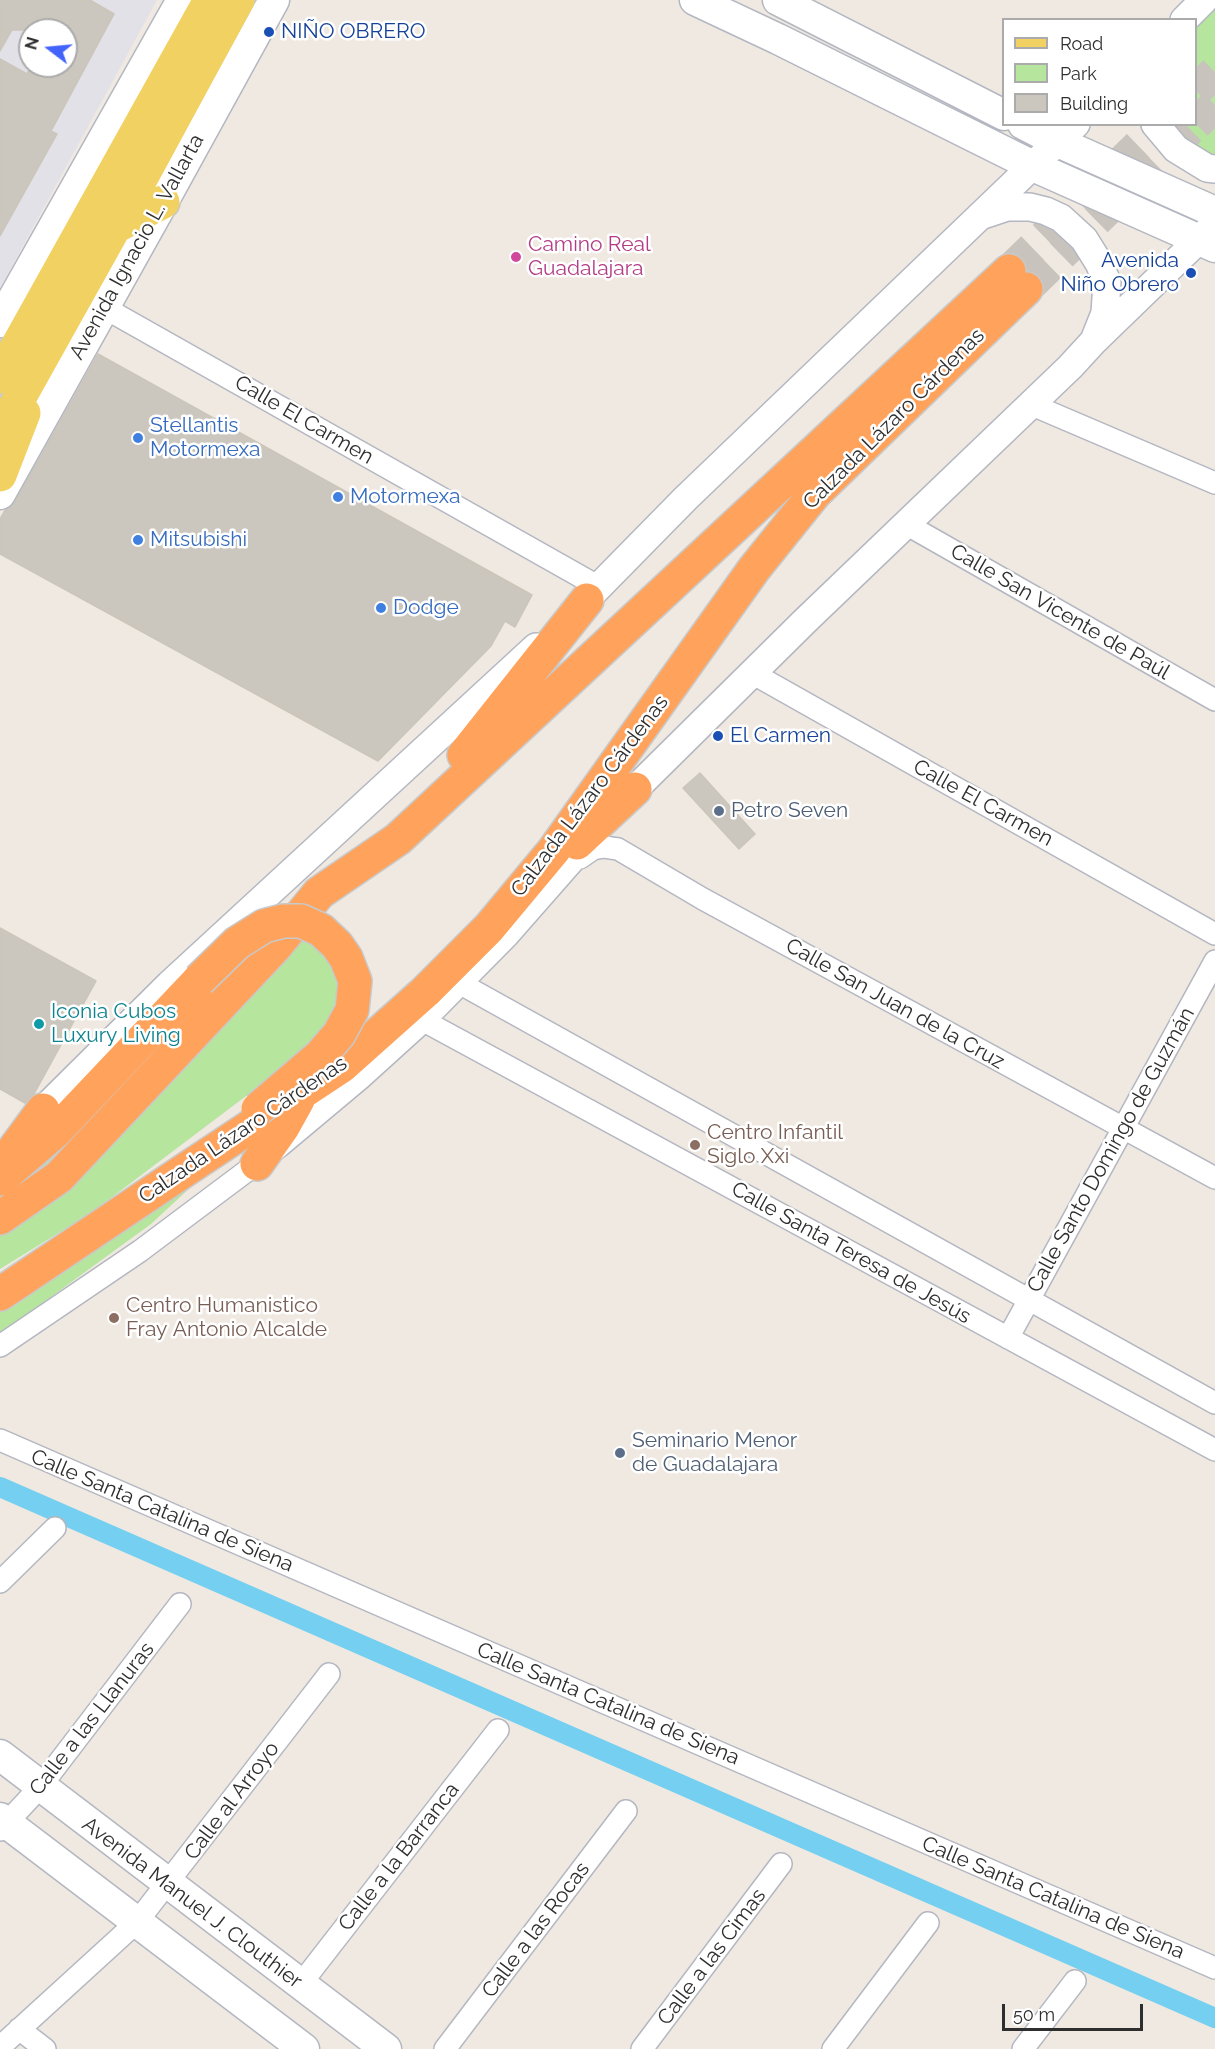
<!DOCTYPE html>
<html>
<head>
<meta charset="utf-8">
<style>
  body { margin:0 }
  #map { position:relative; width:1215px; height:2049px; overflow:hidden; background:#efe9e1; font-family:Raleway,sans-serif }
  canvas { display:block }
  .legend { position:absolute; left:1002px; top:18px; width:195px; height:108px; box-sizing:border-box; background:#fff; border:2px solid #ababab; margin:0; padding:8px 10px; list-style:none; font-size:18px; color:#2e2e2e }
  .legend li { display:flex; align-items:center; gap:12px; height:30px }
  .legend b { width:30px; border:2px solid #ababab }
  .north { position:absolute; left:18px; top:18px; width:60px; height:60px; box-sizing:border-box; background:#fff; border:2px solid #ababab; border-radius:50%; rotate:286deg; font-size:16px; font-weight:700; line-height:24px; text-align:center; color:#2e2e2e }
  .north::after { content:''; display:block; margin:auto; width:21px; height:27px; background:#4264fb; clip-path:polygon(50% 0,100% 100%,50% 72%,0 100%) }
  .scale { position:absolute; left:1002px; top:2004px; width:141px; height:27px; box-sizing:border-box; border:3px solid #2e2e2e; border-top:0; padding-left:8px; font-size:18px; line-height:21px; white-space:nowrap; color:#2e2e2e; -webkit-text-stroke:4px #fff; paint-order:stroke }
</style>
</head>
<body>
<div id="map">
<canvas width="1215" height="2049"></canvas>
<ul class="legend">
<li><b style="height:8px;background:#f2d163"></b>Road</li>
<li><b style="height:16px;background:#b6e59e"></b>Park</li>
<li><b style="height:16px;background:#cbc7bf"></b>Building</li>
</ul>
<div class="north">N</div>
<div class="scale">50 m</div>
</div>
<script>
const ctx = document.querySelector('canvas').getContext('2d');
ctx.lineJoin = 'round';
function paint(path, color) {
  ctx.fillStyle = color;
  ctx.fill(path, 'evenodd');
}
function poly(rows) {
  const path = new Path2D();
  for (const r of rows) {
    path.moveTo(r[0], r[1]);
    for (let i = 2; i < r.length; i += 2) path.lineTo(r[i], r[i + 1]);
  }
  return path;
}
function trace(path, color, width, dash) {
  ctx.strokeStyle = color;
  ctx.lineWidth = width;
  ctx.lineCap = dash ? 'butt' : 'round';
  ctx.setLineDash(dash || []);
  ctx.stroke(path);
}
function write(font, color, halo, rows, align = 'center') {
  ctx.font = font + ' Raleway,sans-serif';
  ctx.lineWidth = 5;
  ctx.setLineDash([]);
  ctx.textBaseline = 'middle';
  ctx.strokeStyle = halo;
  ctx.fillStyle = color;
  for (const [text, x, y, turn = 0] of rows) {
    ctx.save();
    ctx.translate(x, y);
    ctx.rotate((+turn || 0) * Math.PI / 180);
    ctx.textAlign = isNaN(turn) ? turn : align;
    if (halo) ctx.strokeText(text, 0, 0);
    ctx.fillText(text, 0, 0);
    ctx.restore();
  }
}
const industrial = poly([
  [0,0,157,0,0,288],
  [30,30,66,30,66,66,30,66]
]);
const green = poly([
  [1215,6,1215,164,1162,125,1196,124,1196,25],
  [286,928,302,932,317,940,330,952,340,971,340,992,337,1013,327,1035,91,1213,0,1269,0,1235,70,1187,292,953,270,935,43,1173,0,1202,0,1185,15,1175,65,1129,201,983,247,942,267,930],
  [193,1185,151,1224,0,1334,0,1310]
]);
const canal = poly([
  [0,1487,1215,2018]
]);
const building = poly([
  [0,0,90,0,114,14,51,131,57,134,0,236,0,59,27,74,31,66,66,66,66,30,12,30,0,51,0,0],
  [98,354,532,595,515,627,505,621,491,646,378,761,0,554,0,519,5,510,15,502,98,354],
  [700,773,755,834,739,849,683,788,700,773],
  [0,928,96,981,34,1094,25,1103,0,1089,0,928]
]);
const motorwayTunnel = poly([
  [1196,91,1215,72],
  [1196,124,1215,105],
  [1009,271,1161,124],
  [1026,289,1195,124]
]);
const minor = poly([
  [103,307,599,587],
  [1030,404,1215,483],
  [906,524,1215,700],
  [752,673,1215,934],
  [580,858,593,849,604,847,618,849,703,899,1215,1178],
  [461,984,1215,1403],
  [424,1021,1215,1450],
  [1008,1338,1215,961],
  [0,1346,140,1251,280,1146,360,1079,424,1021,508,936,594,838],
  [0,1440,1215,1968],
  [0,1582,55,1528],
  [0,1830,40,1787,180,1604],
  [300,1985,498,1730],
  [19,2029,45,2049],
  [0,2047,137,1922,329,1674],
  [445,2049,626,1811],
  [642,2049,781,1864],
  [833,2049,928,1923],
  [1023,2049,1075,1981]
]);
const tertiary = poly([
  [1184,20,1204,0],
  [1155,124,1176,149,1207,168,1215,169],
  [983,215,1007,207,1030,207,1046,211,1061,218,1084,239,1099,263,1107,282,1105,313,1095,338],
  [573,613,686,498,1076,124],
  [635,789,806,620,1070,367,1093,342,1215,224],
  [43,1110,170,984,536,647]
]);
const secondary = poly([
  [695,0,778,39,1033,166,1215,247],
  [778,0,1004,115],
  [1023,124,1058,142,1215,212],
  [0,322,182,0],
  [0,494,163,202,274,0],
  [0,1755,386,2049],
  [0,1818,304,2049]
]);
const primary = poly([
  [115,227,163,202],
  [0,377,210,0],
  [0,433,115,227,238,0],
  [0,475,24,413]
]);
const motorway = poly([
  [464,755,587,600],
  [577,843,635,789],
  [12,1152,43,1110],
  [257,1164,283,1127,298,1100],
  [0,1179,57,1130,199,980],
  [0,1218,59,1177,275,947,319,893,398,839,1009,271],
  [0,1294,191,1166,342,1066,425,992,489,928,554,850,754,569,815,493,1026,289]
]);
const motorwayBridge = poly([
  [199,980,237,943,264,926,283,921,301,921,321,930,337,945,346,958,355,981,352,1010,339,1034,320,1056,258,1109]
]);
const markers = [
  [269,32,6,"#1a4fb4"],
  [516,257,6,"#d1479c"],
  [1191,273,6,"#1a4fb4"],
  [138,438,6,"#3f7fe0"],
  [338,497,6,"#3f7fe0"],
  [138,540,6,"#3f7fe0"],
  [381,608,6,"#3f7fe0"],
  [718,736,6,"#1a4fb4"],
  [719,811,6,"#5c6f8a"],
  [39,1024,6,"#0f9aa8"],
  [695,1145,6,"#8d6e63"],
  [114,1318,6,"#8d6e63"],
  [620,1453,6,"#5c6f8a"]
];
const transitNames = [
  ["NIÑO OBRERO",281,32],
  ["Avenida",1179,261,"right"],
  ["Niño Obrero",1179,285,"right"],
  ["El Carmen",730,736]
];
const hotelNames = [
  ["Camino Real",528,245],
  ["Guadalajara",528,269]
];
const streetNames = [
  ["Avenida Ignacio L. Vallarta",137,247,-61],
  ["Calzada Lázaro Cárdenas",894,419,-45],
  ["Calle El Carmen",304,420,30],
  ["Calle San Vicente de Paúl",1060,612,30],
  ["Calzada Lázaro Cárdenas",590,796,-53],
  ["Calle El Carmen",983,803,29],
  ["Calle San Juan de la Cruz",895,1004,29],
  ["Calzada Lázaro Cárdenas",243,1130,-34],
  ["Calle Santo Domingo de Guzmán",1111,1150,-61],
  ["Calle Santa Teresa de Jesús",851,1253,29],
  ["Calle Santa Catalina de Siena",162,1511,23],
  ["Calle Santa Catalina de Siena",608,1704,23],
  ["Calle a las Llanuras",92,1719,-52],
  ["Calle al Arroyo",232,1801,-53],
  ["Calle a la Barranca",399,1857,-52],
  ["Calle Santa Catalina de Siena",1053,1898,23],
  ["Avenida Manuel J. Clouthier",192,1903,37],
  ["Calle a las Rocas",536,1930,-53],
  ["Calle a las Cimas",712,1957,-53]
];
const shopNames = [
  ["Stellantis",150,426],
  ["Motormexa",150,450],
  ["Motormexa",350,497],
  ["Mitsubishi",150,540],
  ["Dodge",393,608]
];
const serviceNames = [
  ["Petro Seven",731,811],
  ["Seminario Menor",632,1441],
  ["de Guadalajara",632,1465]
];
const cultureNames = [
  ["Iconia Cubos",51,1012],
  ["Luxury Living",51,1036]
];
const educationNames = [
  ["Centro Infantil",707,1133],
  ["Siglo Xxi",707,1157],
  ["Centro Humanistico",126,1306],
  ["Fray Antonio Alcalde",126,1330]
];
paint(industrial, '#e3e1e8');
paint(green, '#b6e59e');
trace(canal, '#75cff0', 20);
paint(building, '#cbc7bf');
trace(building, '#cbc5ba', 1.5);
trace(motorwayTunnel, '#c8c4bd', 33, [33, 16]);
trace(minor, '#b4b7c1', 24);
trace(tertiary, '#b4b7c1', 30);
trace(secondary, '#b4b7c1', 33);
trace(primary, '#c9c9c9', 36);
trace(motorway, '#c9c9c9', 36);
trace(minor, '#fff', 21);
trace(tertiary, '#fff', 27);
trace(secondary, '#fff', 30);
trace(primary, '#f2d163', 33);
trace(motorway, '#ffa35c', 33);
trace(motorwayBridge, '#c9c9c9', 36, []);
trace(motorwayBridge, '#ffa35c', 33);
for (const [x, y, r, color] of markers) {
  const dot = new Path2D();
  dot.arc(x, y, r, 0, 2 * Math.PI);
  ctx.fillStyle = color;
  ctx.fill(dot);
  trace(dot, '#fff', 2);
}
write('21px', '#164399', '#fff', transitNames, 'left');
write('21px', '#b23c85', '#fff', hotelNames, 'left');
write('21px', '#2e2e2e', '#fff', streetNames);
write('21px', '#366cbe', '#fff', shopNames, 'left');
write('21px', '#4e5e75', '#fff', serviceNames, 'left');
write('21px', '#0d838f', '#fff', cultureNames, 'left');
write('21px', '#785e54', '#fff', educationNames, 'left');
</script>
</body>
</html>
